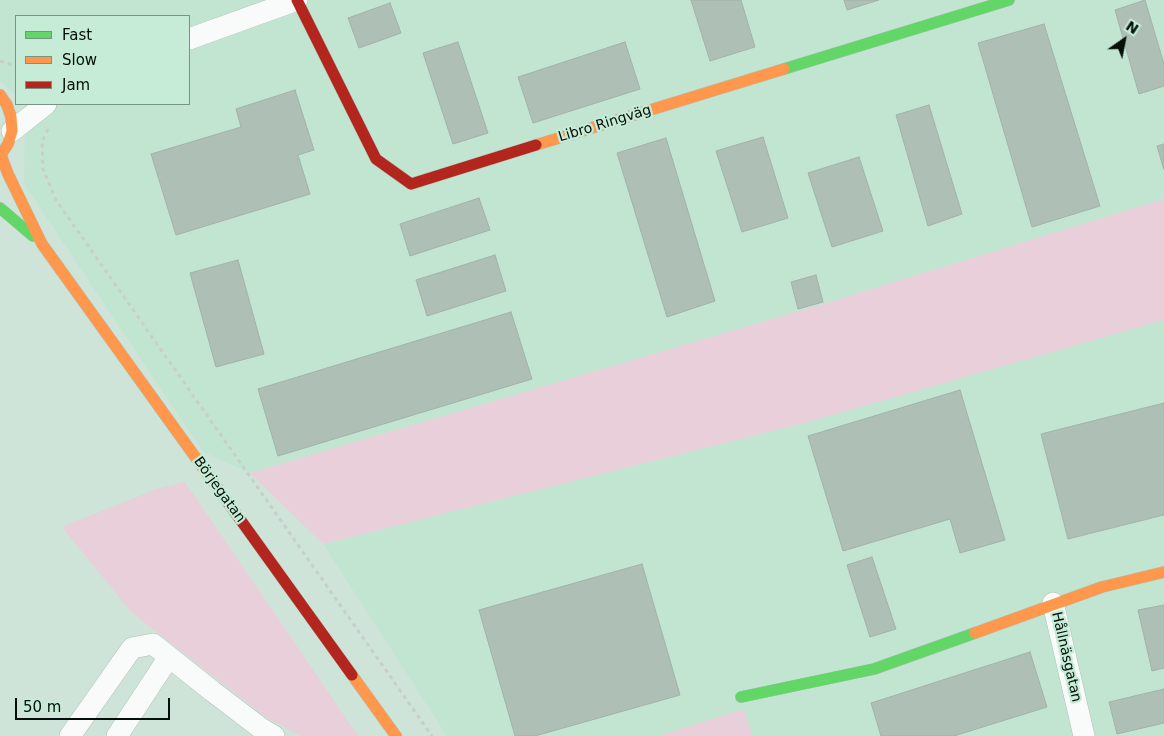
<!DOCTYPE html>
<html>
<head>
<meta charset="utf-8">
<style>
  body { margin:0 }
  #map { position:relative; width:1164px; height:736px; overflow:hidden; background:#cee4d8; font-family:"DejaVu Sans",sans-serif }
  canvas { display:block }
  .legend { position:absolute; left:15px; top:15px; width:175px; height:90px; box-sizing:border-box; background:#c6ecd7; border:1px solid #789484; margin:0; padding:6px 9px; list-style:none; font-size:15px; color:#030f08 }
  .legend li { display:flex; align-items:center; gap:10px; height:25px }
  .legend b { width:25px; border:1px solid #789484 }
  .north { position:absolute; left:1099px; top:15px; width:50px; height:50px; -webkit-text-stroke:4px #c6ecd7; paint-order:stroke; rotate:33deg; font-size:14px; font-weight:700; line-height:20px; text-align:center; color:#030f08 }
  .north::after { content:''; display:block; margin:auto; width:18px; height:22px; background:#030f08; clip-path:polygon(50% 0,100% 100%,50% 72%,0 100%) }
  .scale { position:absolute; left:15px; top:698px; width:155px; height:22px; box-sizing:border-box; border:2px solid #030f08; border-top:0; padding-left:6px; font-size:15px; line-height:18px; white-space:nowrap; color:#030f08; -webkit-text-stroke:4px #c6ecd7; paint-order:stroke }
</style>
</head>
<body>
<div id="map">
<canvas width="1164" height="736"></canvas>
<ul class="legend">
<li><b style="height:6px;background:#63d668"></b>Fast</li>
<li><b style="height:6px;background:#ff974d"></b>Slow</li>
<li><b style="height:6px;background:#b3261e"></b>Jam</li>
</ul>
<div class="north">N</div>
<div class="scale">50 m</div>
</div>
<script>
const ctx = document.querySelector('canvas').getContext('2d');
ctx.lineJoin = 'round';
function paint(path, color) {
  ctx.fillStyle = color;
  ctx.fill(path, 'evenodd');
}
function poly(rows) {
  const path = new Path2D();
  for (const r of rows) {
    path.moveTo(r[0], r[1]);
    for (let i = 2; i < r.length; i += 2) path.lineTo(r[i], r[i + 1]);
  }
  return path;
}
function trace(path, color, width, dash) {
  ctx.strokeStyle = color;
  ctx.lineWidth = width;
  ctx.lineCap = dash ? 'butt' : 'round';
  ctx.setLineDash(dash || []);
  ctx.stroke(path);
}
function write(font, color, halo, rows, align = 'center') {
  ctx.font = font + ' "DejaVu Sans",sans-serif';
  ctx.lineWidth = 4.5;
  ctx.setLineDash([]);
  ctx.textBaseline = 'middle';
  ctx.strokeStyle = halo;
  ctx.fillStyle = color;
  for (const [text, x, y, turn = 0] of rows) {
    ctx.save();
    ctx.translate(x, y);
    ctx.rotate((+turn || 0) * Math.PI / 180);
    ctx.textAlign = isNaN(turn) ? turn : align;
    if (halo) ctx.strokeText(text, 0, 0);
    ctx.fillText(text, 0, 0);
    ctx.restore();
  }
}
const built = poly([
  [0,0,1164,0,1164,199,823,304,250,473,203,452,24,184,25,104,189,104,189,16,16,16,16,96,0,81],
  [1164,315,1164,736,447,736,323,544,808,422]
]);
const green = poly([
  [1164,199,1164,320,808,422,323,544,250,473,823,304],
  [185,482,358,736,301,736,267,718,132,613,62,527,157,489],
  [744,709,752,736,658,736]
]);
const building = poly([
  [691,0,741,0,755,47,710,61,691,0],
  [844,0,879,0,847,10,844,0],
  [1145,0,1164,64,1164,86,1139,94,1115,10,1145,0],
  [390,3,401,33,359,48,348,18,390,3],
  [1044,24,1100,206,1032,227,978,43,1044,24],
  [458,42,488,133,453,144,423,53,458,42],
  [625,42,640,89,533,123,518,77,625,42],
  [295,90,314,150,298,155,310,194,176,235,151,154,241,127,236,109,295,90],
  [929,105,962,214,928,226,896,115,929,105],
  [763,137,788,218,742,232,716,151,763,137],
  [666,138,715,301,667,317,617,153,666,138],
  [1164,144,1164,170,1157,146,1164,144],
  [859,157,883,231,832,247,808,173,859,157],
  [479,198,490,230,410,256,400,224,479,198],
  [495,255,506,291,427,316,416,280,495,255],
  [238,260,264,354,216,367,190,273,238,260],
  [816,275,823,302,798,309,791,282,816,275],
  [511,312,532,379,278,456,258,389,511,312],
  [960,390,1005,540,960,553,950,519,843,551,808,436,960,390],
  [1164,403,1164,515,1068,539,1041,434,1164,403],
  [872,557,896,629,870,637,847,565,872,557],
  [642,564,680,695,535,736,515,736,479,610,642,564],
  [1164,605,1164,668,1152,671,1138,610,1164,605],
  [1030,652,1047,707,954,736,881,736,871,703,1030,652],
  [1164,689,1164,723,1117,734,1109,702,1164,689]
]);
const path = poly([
  [0,61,16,66],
  [48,129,42,142,43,169,56,200,432,736]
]);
const street = poly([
  [189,39,297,0],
  [12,131,46,104],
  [1053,603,1084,736],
  [70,736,132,648,153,644,212,691,262,729,274,736],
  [117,736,169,657]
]);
const fast = poly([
  [784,69,1009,0],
  [0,208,33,236],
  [741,697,874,669,975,633]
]);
const slow = poly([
  [0,95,7,105,11,117,12,131,8,144,0,156],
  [536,145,784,69],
  [1,155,8,174,42,244,224,497],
  [975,633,1102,587,1164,572],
  [352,675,396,736]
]);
const jam = poly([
  [297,0,376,159,411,184,536,145],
  [224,497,352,675]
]);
const streetNames = [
  ["Libro Ringväg",605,124,-17],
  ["Börjegatan",219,490,54],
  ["Hållnäsgatan",1066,657,77]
];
paint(built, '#c2e5d2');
paint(green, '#e8cfd9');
paint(building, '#aebfb5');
trace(building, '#a2b2aa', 1);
trace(street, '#aec0b6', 22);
trace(fast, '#aec0b6', 12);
trace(slow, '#aec0b6', 12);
trace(jam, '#aec0b6', 12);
trace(path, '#c8cfcb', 3, [4, 4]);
trace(street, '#f8fbf9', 21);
trace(fast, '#63d668', 11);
trace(slow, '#ff974d', 11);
trace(jam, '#b3261e', 11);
write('14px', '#030f08', '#c6ecd7', streetNames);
</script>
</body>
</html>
